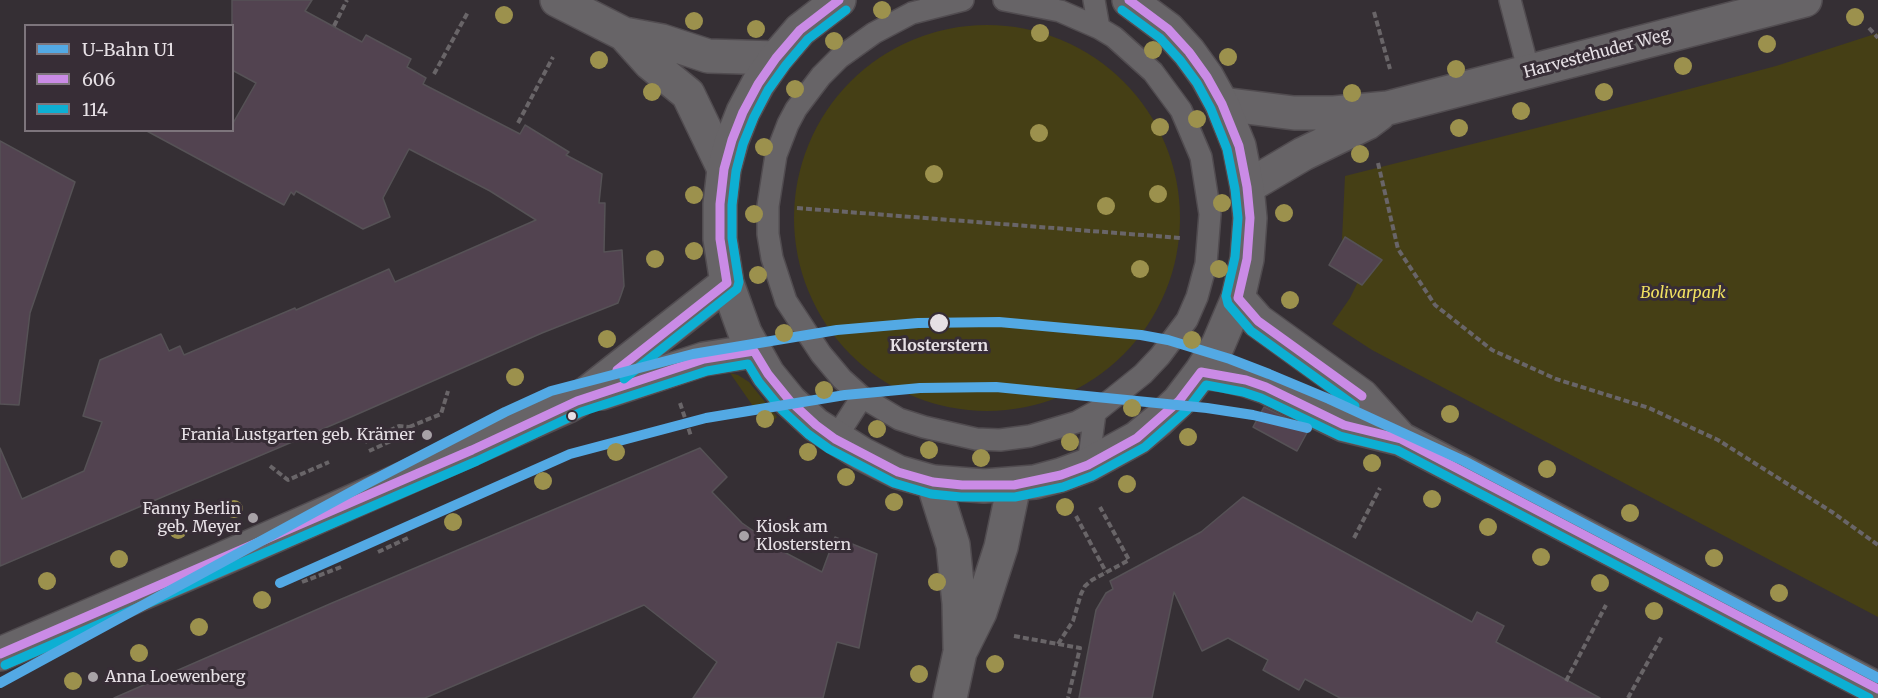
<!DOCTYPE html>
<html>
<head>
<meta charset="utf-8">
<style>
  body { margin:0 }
  #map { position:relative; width:1878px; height:698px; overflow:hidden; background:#352f34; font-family:Merriweather,serif }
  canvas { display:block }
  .legend { position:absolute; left:24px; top:24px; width:210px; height:108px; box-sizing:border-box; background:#372d36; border:2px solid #7d757c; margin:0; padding:8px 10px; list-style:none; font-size:18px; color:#e6e0e5 }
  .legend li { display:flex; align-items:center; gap:12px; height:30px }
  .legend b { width:30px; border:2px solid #7d757c }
</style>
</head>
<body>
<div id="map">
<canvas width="1878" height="698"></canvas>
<ul class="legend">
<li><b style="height:8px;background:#53a9e4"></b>U-Bahn U1</li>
<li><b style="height:8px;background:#ca8be6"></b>606</li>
<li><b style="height:8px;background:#0dafd3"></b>114</li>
</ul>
</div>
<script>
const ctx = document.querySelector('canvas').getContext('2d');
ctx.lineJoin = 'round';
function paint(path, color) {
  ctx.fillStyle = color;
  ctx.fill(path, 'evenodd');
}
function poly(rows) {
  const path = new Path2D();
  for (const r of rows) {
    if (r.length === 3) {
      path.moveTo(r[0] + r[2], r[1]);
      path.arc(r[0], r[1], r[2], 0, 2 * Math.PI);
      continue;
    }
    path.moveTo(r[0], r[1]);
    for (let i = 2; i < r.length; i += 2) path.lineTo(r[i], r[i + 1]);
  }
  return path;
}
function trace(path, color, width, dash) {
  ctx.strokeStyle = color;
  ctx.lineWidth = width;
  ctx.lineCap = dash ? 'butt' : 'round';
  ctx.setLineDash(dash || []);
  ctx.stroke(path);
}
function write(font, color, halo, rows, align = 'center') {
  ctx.font = font + ' Merriweather,serif';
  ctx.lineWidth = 6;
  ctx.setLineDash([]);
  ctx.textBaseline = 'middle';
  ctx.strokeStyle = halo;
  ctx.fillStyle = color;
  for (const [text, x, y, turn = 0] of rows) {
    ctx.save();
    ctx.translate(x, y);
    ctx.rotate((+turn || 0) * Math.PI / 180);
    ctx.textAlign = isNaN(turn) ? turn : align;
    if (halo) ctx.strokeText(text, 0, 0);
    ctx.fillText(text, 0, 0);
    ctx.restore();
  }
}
const green = poly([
  [987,218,193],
  [1878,33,1878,617,1372,350,1332,324,1350,298,1371,255,1342,240,1345,176,1644,101,1776,66],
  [730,373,738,375,749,382,777,417,769,425,757,412]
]);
const building = poly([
  [232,0,312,0,305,11,362,42,366,35,411,59,407,67,426,78,423,84,520,134,525,125,569,152,566,155,602,174,599,203,605,203,604,252,622,250,624,286,621,295,618,303,542,333,351,417,0,566,0,448,22,499,84,471,102,422,83,416,100,360,161,334,169,351,180,346,184,355,295,308,296,310,389,269,395,282,536,220,490,191,409,149,383,198,390,217,363,229,296,191,294,195,291,192,284,205,145,130,232,130,232,125,256,83,232,70,232,0],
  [0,141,75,182,30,313,19,405,0,404,0,141],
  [1345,237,1382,260,1362,285,1329,265,1345,237],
  [1264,407,1309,429,1297,451,1253,427,1264,407],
  [700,448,727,477,712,492,742,523,784,552,822,572,835,537,877,554,859,648,837,642,823,698,693,698,717,662,644,605,425,698,114,698,332,603,700,448],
  [1243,497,1472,622,1477,612,1504,626,1496,642,1600,698,1340,698,1305,679,1299,690,1263,670,1268,660,1228,638,1202,651,1174,592,1152,698,1079,698,1096,610,1106,593,1113,589,1110,581,1201,532,1243,497]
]);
const path = poly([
  [1374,12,1390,69],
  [334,26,347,0],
  [1869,28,1878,38],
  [434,74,468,12],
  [518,123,553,57],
  [1378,163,1398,249,1435,305,1492,350,1556,379,1649,408,1718,440,1832,512,1878,545],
  [797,208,1181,238],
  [680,403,691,436],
  [409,427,441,414,448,391],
  [365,442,399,426,409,427,404,435,369,451],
  [270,466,288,480,329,462],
  [1076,516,1106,572],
  [1354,538,1380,488],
  [378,552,410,537],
  [302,582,341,567],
  [1014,636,1080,648,1068,698],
  [1058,644,1073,621,1081,594,1085,586,1092,580,1129,560,1100,507],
  [1566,681,1606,605],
  [1628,698,1662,636]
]);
const service = poly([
  [963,0,912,13,874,33,839,58,821,76,796,109,788,124,776,155,768,206,768,234,772,258,786,301,821,354,842,379,862,397,899,419,924,427,976,439,1000,440,1030,436,1077,422,1097,411,1143,374,1160,356,1187,320,1197,297,1206,264,1210,214,1201,157,1181,110,1153,72,1114,37,1099,28,1060,11,1004,0],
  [1094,0,1099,28],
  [1510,0,1529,72],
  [835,439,862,397],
  [1088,465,1095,413]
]);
const minor = poly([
  [933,482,953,545,959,603,960,648],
  [950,698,960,652,980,612,1001,547,1014,485]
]);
const tertiary = poly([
  [557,0,624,34,662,41,708,56,776,58],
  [624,34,650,63,688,94,724,169],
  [1222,104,1294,113,1334,113,1388,108,1805,0],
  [1247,187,1303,154,1367,123,1379,114]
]);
const secondary = poly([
  [839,0,800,30,776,58,758,84,743,112,732,140,724,169,720,204,720,239,727,283,745,333,768,374,790,401,816,425,862,454,898,472,933,482,984,486,1035,482,1061,475,1088,465,1137,438,1159,420,1179,401,1201,372,1218,345,1238,298,1247,259,1250,218,1247,187,1239,146,1222,104,1207,77,1189,52,1168,29,1129,0],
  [1238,298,1258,321,1362,396,1401,439],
  [1201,372,1225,375,1246,380,1266,387,1344,425,1401,439,1878,689],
  [602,393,704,359,754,351],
  [0,654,220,560,568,406,577,401,727,283]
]);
const bus1 = poly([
  [1129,0,1168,29,1189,52,1207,77,1222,104,1239,146,1247,187,1250,218,1247,259,1238,298,1258,321,1362,396],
  [617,370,727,283,720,239,720,204,724,169,732,140,743,112,758,84,776,58,800,30,839,0],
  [0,654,472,450,577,401,704,359,754,351,768,374,790,401,816,425,835,439,898,472,933,482,962,485,1014,485,1061,475,1088,465,1137,438,1179,401,1201,372,1246,380,1266,387,1344,425,1401,439,1878,689]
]);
const bus2 = poly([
  [1122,10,1160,38,1180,60,1197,83,1211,109,1227,149,1235,189,1238,218,1235,257,1226,296,1228,304,1251,331,1355,406],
  [624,379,737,289,739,282,732,238,732,205,736,171,743,144,754,117,768,90,786,65,808,39,846,10],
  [5,665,477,461,581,412,707,371,748,364,759,382,782,410,808,434,829,449,894,483,931,494,961,497,1015,497,1063,487,1092,476,1145,447,1187,410,1206,385,1243,392,1261,398,1340,436,1397,450,1869,698]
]);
const metro1 = poly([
  [280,583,570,454,706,418,845,395,920,388,996,387,1207,408,1253,415,1307,428],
  [0,683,366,484,505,412,551,391,693,354,837,330,918,323,999,322,1141,335,1168,340,1230,359,1269,374,1329,399,1464,461,1878,678]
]);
const trees = [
  [882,10],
  [504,15],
  [1855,17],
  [694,21],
  [756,29],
  [1040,33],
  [834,41],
  [1767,44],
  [1153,50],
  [1228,57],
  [599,60],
  [1683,66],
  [1456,69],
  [795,89],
  [652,92],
  [1604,92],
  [1352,93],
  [1521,111],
  [1197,119],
  [1160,127],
  [1459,128],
  [1039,133],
  [764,147],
  [1360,154],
  [934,174],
  [1158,194],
  [694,195],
  [1222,203],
  [1106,206],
  [1284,213],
  [754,214],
  [694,251],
  [655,259],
  [1140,269],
  [1219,269],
  [758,275],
  [1290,300],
  [784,333],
  [607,339],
  [1192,340],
  [515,377],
  [824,390],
  [1132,408],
  [1450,414],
  [765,419],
  [877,429],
  [1188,437],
  [1070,442],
  [929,450],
  [616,452],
  [808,452],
  [981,458],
  [1372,463],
  [1547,469],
  [846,477],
  [543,481],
  [1127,484],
  [1432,499],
  [894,502],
  [1065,507],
  [234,509],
  [1630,513],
  [453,522],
  [1488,527],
  [178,530],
  [1541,557],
  [1714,558],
  [119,559],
  [47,581],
  [937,582],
  [1600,583],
  [1779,593],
  [262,600],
  [1654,611],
  [199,627],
  [139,653],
  [995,664],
  [919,674],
  [73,681]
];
const markers = [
  [939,323,10,"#e6e0e5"],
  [572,416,5,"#e6e0e5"],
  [427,435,6,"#a8a2a7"],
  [253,518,6,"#a8a2a7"],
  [744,536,6,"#a8a2a7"],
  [93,677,6,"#a8a2a7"]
];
const streetNames = [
  ["Harvestehuder Weg",1597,54,-15]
];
const parkNames = [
  ["Bolivarpark",1683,293]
];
const stopNames = [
  ["Klosterstern",939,346]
];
const poiNames = [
  ["Frania Lustgarten geb. Krämer",415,435],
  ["Fanny Berlin",241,509],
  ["geb. Meyer",241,527],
  ["Kiosk am",756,527,"left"],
  ["Klosterstern",756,545,"left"],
  ["Anna Loewenberg",105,677,"left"]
];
paint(green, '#453f15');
paint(building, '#524350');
trace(building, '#565256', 1.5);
trace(service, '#514c50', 24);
trace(minor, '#514c50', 36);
trace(tertiary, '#514c50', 36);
trace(secondary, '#514c50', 36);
trace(path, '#696568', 4, [6, 3]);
trace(service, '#676467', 21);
trace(minor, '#676467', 33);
trace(tertiary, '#676467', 33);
trace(secondary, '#676467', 33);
trace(bus1, '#ca8be6', 9);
trace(bus2, '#0dafd3', 9);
trace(metro1, '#53a9e4', 10);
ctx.fillStyle = '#9c914d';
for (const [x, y] of trees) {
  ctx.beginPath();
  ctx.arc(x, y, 9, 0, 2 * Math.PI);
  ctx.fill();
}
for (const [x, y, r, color] of markers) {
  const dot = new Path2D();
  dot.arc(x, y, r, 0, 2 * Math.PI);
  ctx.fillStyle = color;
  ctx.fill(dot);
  trace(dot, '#372d36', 2);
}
write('16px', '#e6e0e5', '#372d36', streetNames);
write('italic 16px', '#f1e161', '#372d36', parkNames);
write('bold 16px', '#e6e0e5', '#372d36', stopNames);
write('16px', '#e6e0e5', '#372d36', poiNames, 'right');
</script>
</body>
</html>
